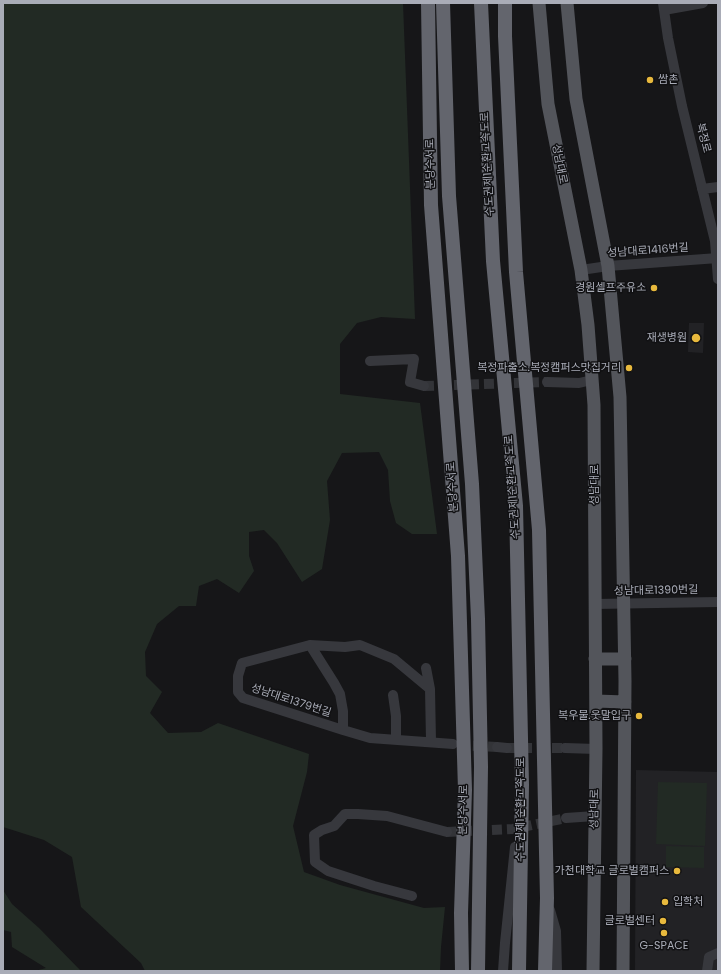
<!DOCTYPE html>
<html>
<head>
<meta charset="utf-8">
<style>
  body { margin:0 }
  #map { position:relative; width:721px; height:974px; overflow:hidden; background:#161618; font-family:Poppins,sans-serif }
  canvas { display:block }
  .frame { position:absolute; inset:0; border:4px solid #a9acb7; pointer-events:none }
</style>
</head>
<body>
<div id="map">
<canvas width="721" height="974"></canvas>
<div class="frame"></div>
</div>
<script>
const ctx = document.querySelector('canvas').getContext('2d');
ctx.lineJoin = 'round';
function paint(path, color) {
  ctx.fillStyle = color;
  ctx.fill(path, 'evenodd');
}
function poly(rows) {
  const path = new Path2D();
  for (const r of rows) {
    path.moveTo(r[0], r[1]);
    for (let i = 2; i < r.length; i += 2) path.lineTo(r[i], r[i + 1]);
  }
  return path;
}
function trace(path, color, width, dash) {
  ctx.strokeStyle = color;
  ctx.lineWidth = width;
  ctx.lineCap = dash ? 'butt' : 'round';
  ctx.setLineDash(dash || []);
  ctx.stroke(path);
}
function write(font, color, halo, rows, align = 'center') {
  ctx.font = font + ' Poppins,"Noto Sans KR",sans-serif';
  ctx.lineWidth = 3;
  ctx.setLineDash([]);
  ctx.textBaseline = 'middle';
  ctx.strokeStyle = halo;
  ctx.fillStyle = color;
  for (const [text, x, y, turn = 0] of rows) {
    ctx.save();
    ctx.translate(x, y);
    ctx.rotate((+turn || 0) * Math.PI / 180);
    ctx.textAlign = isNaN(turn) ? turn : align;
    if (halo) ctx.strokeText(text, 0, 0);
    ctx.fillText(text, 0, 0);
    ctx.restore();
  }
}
const built = poly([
  [689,323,704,323,703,353,688,352],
  [636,770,718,772,718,971,635,971]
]);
const green = poly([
  [3,3,403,3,415,319,381,317,357,323,340,344,340,394,420,403,437,534,412,534,396,523,390,501,388,470,379,452,342,453,327,481,330,520,322,569,302,582,277,543,264,530,249,532,249,556,254,571,239,593,217,579,199,586,196,606,179,606,157,624,145,652,146,676,162,692,150,713,168,733,201,732,218,723,309,754,307,772,293,826,304,872,340,885,424,908,445,907,441,947,440,971,145,971,141,963,81,907,72,857,44,840,3,827],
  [658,782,707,783,705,846,656,844],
  [666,846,704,847,704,868,666,867],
  [3,890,12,904,39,928,81,971,35,971,46,968,12,947,11,932,3,930]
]);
const minorTunnel = poly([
  [424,386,547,382],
  [458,745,497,747],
  [507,748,565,748],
  [447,832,513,829,566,818]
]);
const minor = poly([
  [663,3,668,38,682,106,715,241,718,279],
  [664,10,703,3],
  [702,189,718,187],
  [581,270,608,266,718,258],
  [370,361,414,359,410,382,424,386],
  [547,382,579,383,592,380],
  [595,604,718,602],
  [310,645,242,663,238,676,238,692,243,698,343,730],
  [426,668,430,689,431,741],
  [430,689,394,659,360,645,345,647,310,645,334,683,340,694,343,711,343,730,370,738,453,744],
  [393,695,396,716,396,739],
  [497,747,507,748],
  [565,748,596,749],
  [566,818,595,816],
  [412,896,374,886,328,871,315,862,314,835,322,830,334,826,345,814,358,814,387,816,447,832],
  [550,910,556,931,557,971],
  [503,971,505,943,515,847],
  [707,971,709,957,718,953]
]);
const major = poly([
  [539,3,548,104,581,270,588,325,594,405,596,749,593,971],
  [567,3,576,99,608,266,620,397,625,681,623,971],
  [595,659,625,659],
  [596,701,625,702]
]);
const highway = poly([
  [428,3,431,205,458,556,465,790,461,913,462,971],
  [443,3,449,196,472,484,478,619,481,767,478,971],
  [481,3,493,261,516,506,522,785,519,971],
  [505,3,505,36,516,272,539,530,547,898,545,971]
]);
const markers = [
  [650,80,4,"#e8b93d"],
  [654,288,4,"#e8b93d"],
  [696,338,5,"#e8b93d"],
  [629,368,4,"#e8b93d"],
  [639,716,4,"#e8b93d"],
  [677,871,4,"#e8b93d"],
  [665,902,4,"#e8b93d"],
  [663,921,4,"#e8b93d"],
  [664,933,4,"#e8b93d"]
];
const poiNames = [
  ["쌈촌",658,80,"left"],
  ["경원셀프주유소",646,288],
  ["재생병원",687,338],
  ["복정파출소.복정캠퍼스맛집거리",621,368],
  ["복우물.웃말입구",631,716],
  ["가천대학교 글로벌캠퍼스",669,871],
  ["입학처",673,902,"left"],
  ["글로벌센터",655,921],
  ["G-SPACE",664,946,"center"]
];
const streetNames = [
  ["복정로",703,138,76],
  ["분당수서로",431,164,-91],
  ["수도권제1순환고속도로",488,164,-93],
  ["성남대로",559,164,79],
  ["성남대로1416번길",648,251,-4],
  ["성남대로",595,485,-90],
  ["분당수서로",453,487,-94],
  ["수도권제1순환고속도로",513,487,-94],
  ["성남대로1390번길",656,591,-1],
  ["성남대로1379번길",291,701,18],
  ["성남대로",595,809,-89],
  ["분당수서로",464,810,-89],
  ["수도권제1순환고속도로",521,810,-90]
];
paint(built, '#222225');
paint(green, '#222a24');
trace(minorTunnel, '#333438', 10, [10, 5]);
trace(minor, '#37383d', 10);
trace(major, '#53555b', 13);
trace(highway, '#63656d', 14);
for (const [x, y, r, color] of markers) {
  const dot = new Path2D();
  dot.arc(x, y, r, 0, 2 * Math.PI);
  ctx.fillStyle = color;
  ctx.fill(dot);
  trace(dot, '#111113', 1.5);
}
write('11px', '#a9acb7', '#111113', poiNames, 'right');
write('11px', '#a9acb7', '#111113', streetNames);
</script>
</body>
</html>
